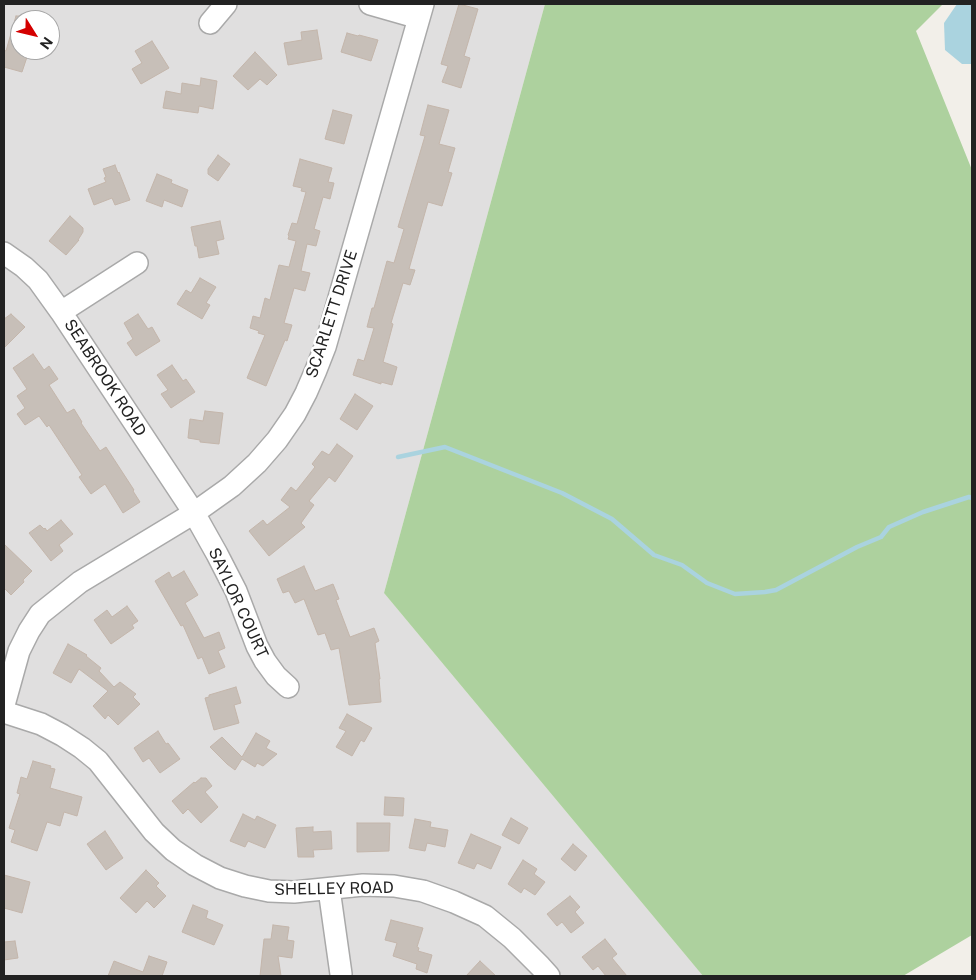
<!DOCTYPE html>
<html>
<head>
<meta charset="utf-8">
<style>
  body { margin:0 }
  #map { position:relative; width:976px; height:980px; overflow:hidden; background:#f2efe9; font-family:"Public Sans",sans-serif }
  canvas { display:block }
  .frame { position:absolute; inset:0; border:5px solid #222; pointer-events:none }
  .north { position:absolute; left:10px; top:10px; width:50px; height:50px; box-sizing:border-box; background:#fff; border:1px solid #a7a7a7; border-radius:50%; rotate:126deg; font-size:14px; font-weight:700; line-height:20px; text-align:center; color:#222 }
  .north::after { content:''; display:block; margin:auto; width:18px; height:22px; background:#d40000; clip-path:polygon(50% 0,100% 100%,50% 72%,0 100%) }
</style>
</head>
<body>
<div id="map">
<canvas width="976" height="980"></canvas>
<div class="frame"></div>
<div class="north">N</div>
</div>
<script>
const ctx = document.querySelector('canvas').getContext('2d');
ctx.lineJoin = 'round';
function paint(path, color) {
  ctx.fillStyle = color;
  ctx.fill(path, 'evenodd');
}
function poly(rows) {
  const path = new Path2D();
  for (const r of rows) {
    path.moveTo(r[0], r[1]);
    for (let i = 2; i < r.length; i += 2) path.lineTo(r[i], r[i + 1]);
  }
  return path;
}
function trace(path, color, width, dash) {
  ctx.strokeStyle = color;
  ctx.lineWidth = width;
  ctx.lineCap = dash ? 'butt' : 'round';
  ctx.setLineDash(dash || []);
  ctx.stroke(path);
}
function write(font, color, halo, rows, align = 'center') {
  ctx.font = font + ' "Public Sans",sans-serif';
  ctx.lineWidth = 5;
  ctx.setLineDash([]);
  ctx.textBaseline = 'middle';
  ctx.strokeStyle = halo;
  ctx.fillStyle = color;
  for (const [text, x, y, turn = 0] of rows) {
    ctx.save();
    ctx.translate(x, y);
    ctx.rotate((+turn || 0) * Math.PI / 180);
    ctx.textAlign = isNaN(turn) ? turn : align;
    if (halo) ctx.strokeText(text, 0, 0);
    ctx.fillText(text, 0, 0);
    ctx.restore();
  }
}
const residential = poly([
  [4,4,545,4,384,593,703,976,4,976],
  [20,20,50,20,50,50,20,50]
]);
const forest = poly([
  [545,4,943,4,916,31,972,170,972,935,903,976,703,976,384,593]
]);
const water = poly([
  [957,4,972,4,972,64,962,64,945,50,944,23]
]);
const stream = poly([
  [398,457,445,447,562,493,612,519,654,555,682,565,707,583,735,594,765,592,776,590,857,547,881,537,889,527,923,512,969,497,972,498]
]);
const building = poly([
  [459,4,478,9,464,56,470,58,461,88,442,82,448,66,441,64,459,4],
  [16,16,20,16,20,50,24,50,22,55,27,57,22,72,4,67,4,50,6,51,16,16],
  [317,30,322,59,288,65,284,43,302,40,301,32,317,30],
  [347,33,358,36,359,35,378,40,371,61,341,52,347,33],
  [152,41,169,68,141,84,132,69,142,63,135,51,152,41],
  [255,52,277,75,267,85,260,79,248,90,233,76,255,52],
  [201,78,217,81,213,109,199,106,198,113,163,108,166,91,181,94,182,83,200,86,201,78],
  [428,105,449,110,439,144,455,148,448,172,452,173,442,206,428,202,409,269,415,270,410,285,403,283,391,323,393,324,383,362,397,367,392,385,381,382,381,384,353,375,358,359,364,361,374,328,367,327,372,308,374,308,387,261,394,263,404,229,398,227,425,136,420,135,428,105],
  [333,110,352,115,344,144,325,139,333,110],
  [218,155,230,164,218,181,208,174,208,169,218,155],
  [300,159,332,168,328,182,334,183,330,199,323,197,314,229,320,231,316,246,307,244,301,271,310,273,305,291,294,288,284,323,292,325,287,341,285,340,266,386,247,378,265,335,258,333,259,331,250,328,253,316,260,318,265,298,270,300,279,265,289,267,296,241,288,239,289,236,288,235,292,223,297,224,306,192,301,191,302,188,293,186,300,159],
  [115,165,118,173,119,172,130,200,115,205,112,198,94,205,88,189,106,182,104,178,106,177,103,169,115,165],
  [157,174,172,180,171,183,188,190,182,207,164,200,162,207,146,201,157,174],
  [70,216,83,228,83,232,78,240,79,240,66,255,49,241,70,216],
  [220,221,224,239,216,241,219,254,199,258,197,246,195,246,191,227,220,221],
  [200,278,216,287,206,303,210,305,202,319,177,304,186,290,191,293,200,278],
  [11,314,25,327,4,348,4,319,11,314],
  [138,314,148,329,152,327,160,341,136,356,127,343,133,339,124,323,138,314],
  [33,354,44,370,49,366,58,379,49,385,67,413,74,409,82,422,81,423,100,451,106,447,134,490,133,491,140,502,123,513,105,484,91,494,79,477,82,475,49,425,47,427,39,416,25,425,17,414,25,408,17,396,27,389,13,368,33,354],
  [172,365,183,381,186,379,195,392,171,408,161,394,168,390,157,375,172,365],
  [355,394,373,406,357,430,340,419,355,394],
  [205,411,223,413,219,444,200,442,200,440,188,438,190,419,203,421,205,411],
  [337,444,353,456,335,482,329,477,309,501,314,505,301,523,305,527,269,556,249,531,263,520,267,525,290,507,281,500,291,487,296,491,315,467,312,464,322,451,329,455,337,444],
  [61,520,73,534,59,545,63,551,51,561,29,533,40,525,44,529,45,528,47,531,61,520],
  [4,544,32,571,23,580,24,582,11,595,4,588,4,544],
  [304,566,315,591,333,584,339,599,336,600,350,637,374,628,379,641,375,643,380,679,379,679,381,702,349,705,339,648,331,650,325,633,318,635,304,599,295,603,289,591,283,593,277,579,304,566],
  [184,571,198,595,185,603,204,638,219,632,225,648,218,651,225,667,209,674,202,657,198,659,183,625,181,626,155,581,169,572,172,578,184,571],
  [127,606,138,621,132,625,134,628,111,644,94,620,107,610,112,617,127,606],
  [68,644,87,655,86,656,101,668,99,671,114,687,120,682,136,694,133,697,140,704,118,725,108,715,105,719,93,706,108,691,79,669,71,683,53,673,68,644],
  [236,687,241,703,234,705,239,723,214,730,205,698,209,697,209,695,236,687],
  [347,714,372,728,364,742,361,740,352,756,336,747,346,731,339,728,347,714],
  [158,731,166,744,168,743,180,759,160,773,149,758,143,762,134,748,158,731],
  [256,733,270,741,266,748,277,754,263,766,257,763,255,767,242,759,235,770,227,764,210,747,222,737,242,757,256,733],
  [33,761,51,766,50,768,55,769,50,788,82,797,77,816,64,812,60,826,47,822,37,851,11,842,15,830,9,828,20,794,17,793,21,777,27,779,33,761],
  [201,778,206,778,212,786,205,792,218,807,201,823,188,809,183,814,172,801,194,782,195,783,201,778],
  [385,797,404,798,403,816,384,815,385,797],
  [243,814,255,820,257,816,276,825,265,848,248,841,245,847,230,841,243,814],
  [511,818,528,828,519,844,502,835,511,818],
  [415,819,431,822,430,827,448,830,445,847,427,843,425,851,409,848,415,819],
  [357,823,390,823,389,851,357,852,357,823],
  [313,827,313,832,331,831,332,849,313,850,314,857,298,857,296,828,313,827],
  [105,831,123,858,106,870,87,844,105,831],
  [471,834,501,847,491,869,477,863,474,869,458,863,471,834],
  [573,844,587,856,575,871,561,859,573,844],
  [523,860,537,869,534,874,545,882,535,895,524,888,521,893,508,884,523,860],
  [146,870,159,883,156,886,166,896,154,908,147,901,136,913,120,898,146,870],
  [4,875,30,882,22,913,4,908,4,875],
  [570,896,580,907,575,912,584,923,571,933,562,922,557,926,547,914,570,896],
  [193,905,208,911,206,918,223,925,214,945,182,932,193,905],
  [391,920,423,928,417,947,419,948,418,951,432,955,427,973,416,969,417,964,393,956,397,943,385,940,391,920],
  [273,925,289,927,287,940,294,941,292,958,278,956,281,976,260,976,264,939,271,939,273,925],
  [605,939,617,954,612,958,627,976,606,976,598,966,593,970,582,957,605,939],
  [15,941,18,958,4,960,4,942,15,941],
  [149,956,167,962,162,976,108,976,114,961,143,972,149,956],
  [480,961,496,976,466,976,480,961]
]);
const minor = poly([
  [370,4,419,18],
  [210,23,226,4],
  [4,253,24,267,38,280,61,312,194,513,217,554,236,591,257,646,265,661,276,676,288,687],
  [61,312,137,263],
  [4,705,19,651,29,631,40,614,80,582,194,513,232,486,257,463,277,440,295,414,306,393,316,370,325,347,423,4],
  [4,712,41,724,62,735,82,748,98,761,154,832,173,850,195,865,220,878,245,886,269,891,294,892,363,885,394,886,423,891,454,902,485,916,512,938,540,966,549,976],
  [329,889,341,974]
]);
const streetNames = [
  ["SCARLETT DRIVE",332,314,-72],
  ["SEABROOK ROAD",105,378,57],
  ["SAYLOR COURT",238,603,65],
  ["SHELLEY ROAD",334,889,-1]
];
paint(residential, '#e0dfdf');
paint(forest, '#add19e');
paint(water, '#aad3df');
trace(stream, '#aad3df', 4.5);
paint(building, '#c7bfb8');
trace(building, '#c4b6ab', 1);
trace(minor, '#a9a9a9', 24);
trace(minor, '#fff', 21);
write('16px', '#222', '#fff', streetNames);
</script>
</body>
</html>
